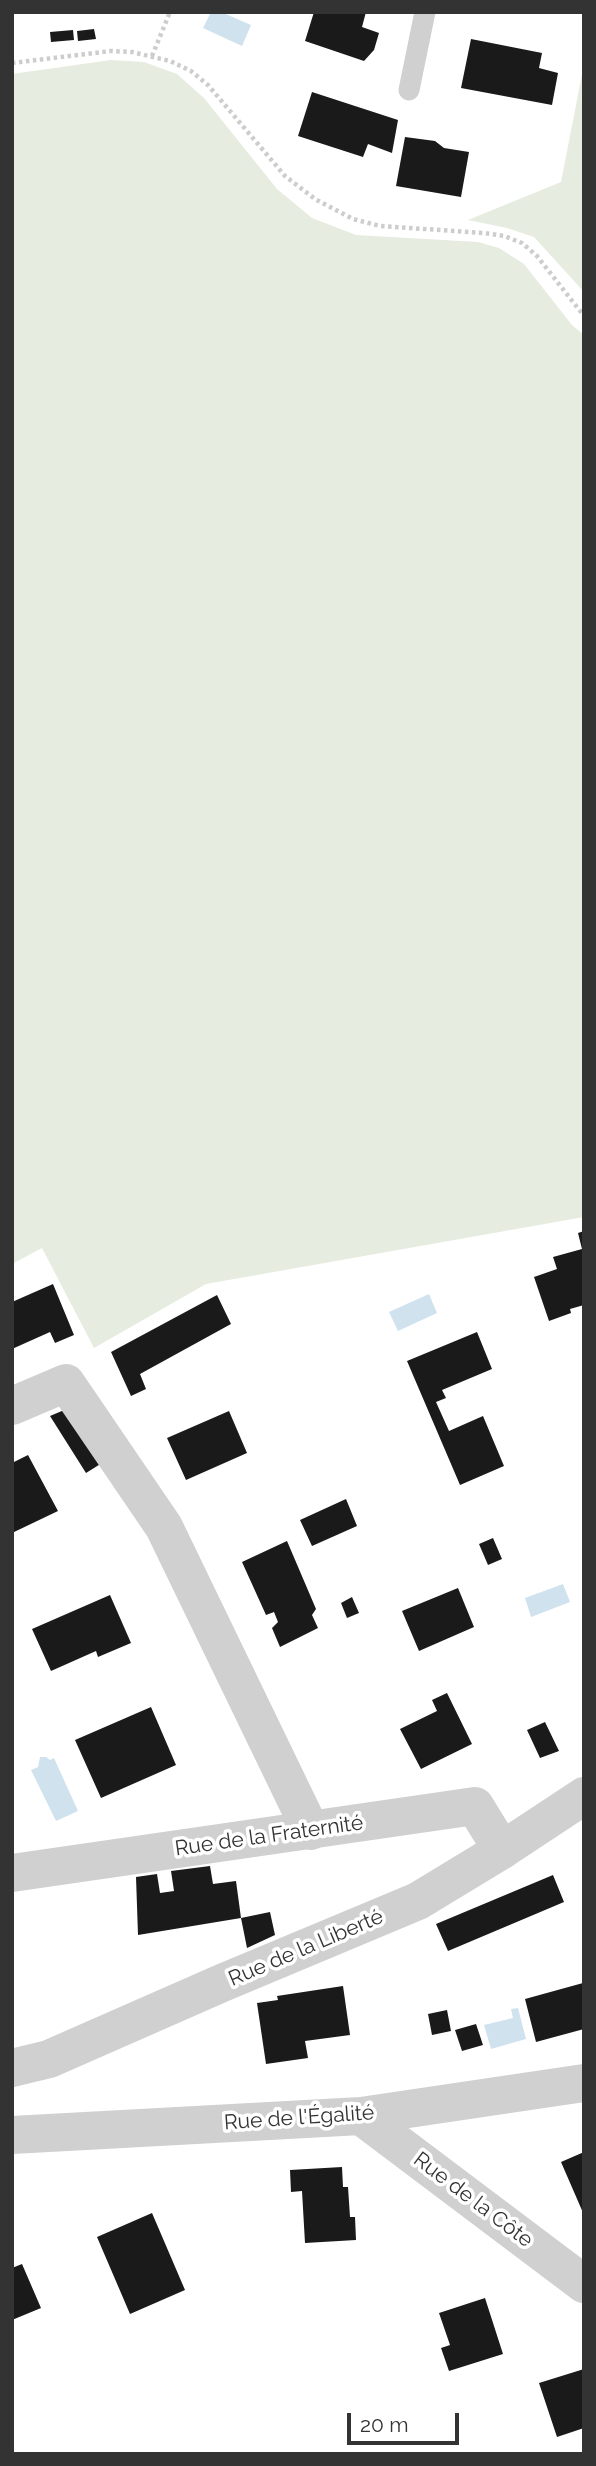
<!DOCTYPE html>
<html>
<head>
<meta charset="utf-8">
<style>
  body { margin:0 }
  #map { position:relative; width:596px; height:2466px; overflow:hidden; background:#fff; font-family:Raleway,sans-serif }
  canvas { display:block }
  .frame { position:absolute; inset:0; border:14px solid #333; pointer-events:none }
  .scale { position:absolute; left:347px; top:2413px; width:112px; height:32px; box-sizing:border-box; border:4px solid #333; border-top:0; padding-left:9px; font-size:21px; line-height:24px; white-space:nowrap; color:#333; -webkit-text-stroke:5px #fff; paint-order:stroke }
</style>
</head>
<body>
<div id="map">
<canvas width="596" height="2466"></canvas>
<div class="frame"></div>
<div class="scale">20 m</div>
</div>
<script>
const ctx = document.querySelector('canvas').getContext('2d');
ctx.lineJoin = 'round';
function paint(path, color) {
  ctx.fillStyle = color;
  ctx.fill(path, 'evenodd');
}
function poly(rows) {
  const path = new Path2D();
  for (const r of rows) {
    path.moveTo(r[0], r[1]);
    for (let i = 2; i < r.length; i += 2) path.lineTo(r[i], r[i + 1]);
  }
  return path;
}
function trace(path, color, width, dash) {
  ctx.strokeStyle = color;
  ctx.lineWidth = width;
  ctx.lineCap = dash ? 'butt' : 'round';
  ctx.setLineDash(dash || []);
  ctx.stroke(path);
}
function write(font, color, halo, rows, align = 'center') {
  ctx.font = font + ' Raleway,sans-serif';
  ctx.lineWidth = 7;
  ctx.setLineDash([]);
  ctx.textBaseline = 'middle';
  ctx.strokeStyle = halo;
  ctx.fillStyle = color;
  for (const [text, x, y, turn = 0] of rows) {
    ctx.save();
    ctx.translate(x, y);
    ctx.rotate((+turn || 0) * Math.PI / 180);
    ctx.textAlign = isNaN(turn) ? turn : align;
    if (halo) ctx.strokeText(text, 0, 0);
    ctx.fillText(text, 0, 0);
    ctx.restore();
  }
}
const green = poly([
  [111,60,144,62,177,74,204,98,277,189,312,218,356,235,478,242,499,248,524,264,572,325,584,335,584,1217,206,1284,94,1348,42,1248,12,1264,12,74],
  [584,64,584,292,534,237,507,228,468,220,561,182]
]);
const water = poly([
  [211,12,221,12,251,25,242,46,203,28],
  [429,1294,437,1313,398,1331,389,1312],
  [563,1584,570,1602,531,1617,525,1598],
  [40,1757,46,1757,50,1760,54,1758,78,1811,56,1821,31,1770,38,1767],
  [518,2008,526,2039,491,2049,484,2025,513,2018,511,2009]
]);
const building = poly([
  [314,12,366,12,362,27,379,33,374,50,364,61,305,41],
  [94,29,96,39,78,41,77,31],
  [73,30,74,40,51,42,50,32],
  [471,39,542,53,539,68,558,73,552,105,461,88],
  [312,92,398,120,392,153,368,144,363,157,298,136],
  [405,137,435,141,444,148,469,152,461,197,396,186],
  [584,1231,584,1305,570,1309,571,1313,549,1321,534,1277,557,1269,553,1257,582,1249,578,1233],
  [53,1284,74,1335,55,1343,50,1332,12,1349,12,1302],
  [217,1295,231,1324,140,1374,146,1389,131,1396,111,1352],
  [477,1332,492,1369,442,1390,446,1398,436,1402,449,1431,483,1416,504,1466,460,1485,407,1361],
  [76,1405,110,1458,86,1473,50,1416],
  [229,1411,247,1453,186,1480,167,1438],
  [28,1455,58,1511,12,1533,12,1463],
  [346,1499,357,1526,312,1546,300,1520],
  [493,1538,502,1559,488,1565,479,1544],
  [287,1541,316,1609,312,1615,318,1628,280,1647,272,1628,278,1622,274,1612,266,1615,242,1562],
  [458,1588,474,1627,419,1651,402,1611],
  [110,1595,131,1643,98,1657,96,1651,51,1671,32,1629],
  [352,1597,359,1613,347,1618,341,1603],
  [447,1693,472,1744,421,1769,400,1729,437,1711,432,1700],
  [151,1707,176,1765,101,1798,75,1740],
  [545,1722,559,1751,540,1758,527,1730],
  [210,1866,213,1884,236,1881,241,1918,138,1935,136,1877,157,1874,160,1893,174,1891,171,1871],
  [553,1875,564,1902,448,1951,436,1924],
  [270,1912,275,1935,247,1948,241,1918],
  [583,1983,584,2029,536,2042,525,1999],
  [343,1986,350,2035,305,2041,308,2058,266,2064,257,2003,278,2000,277,1996],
  [447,2010,451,2031,432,2035,428,2014],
  [476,2024,483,2045,462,2051,455,2030],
  [584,2152,584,2215,561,2162],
  [342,2167,343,2187,348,2187,350,2217,355,2217,356,2240,305,2243,302,2191,291,2192,290,2170],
  [152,2213,185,2290,130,2314,97,2237],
  [22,2264,41,2308,12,2320,12,2268],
  [485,2298,503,2354,449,2371,441,2348,450,2345,439,2313],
  [584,2369,584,2428,557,2437,539,2383]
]);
const path = poly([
  [152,56,170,12],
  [12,63,111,51,132,52,170,61,191,71,208,85,285,176,315,199,353,219,380,226,484,233,504,236,522,243,537,256,584,316]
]);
const service = poly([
  [409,90,425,12]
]);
const minor = poly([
  [12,1406,66,1383,164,1527,311,1831],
  [12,1873,475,1806,502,1850],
  [361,2116,584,2284],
  [12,2135,361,2116,584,2083]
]);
const tertiary = poly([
  [12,2068,49,2059,222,1983,418,1901,502,1850,584,1796]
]);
const streetNames = [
  ["Rue de la Fraternité",269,1836,-8],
  ["Rue de la Liberté",306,1948,-23],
  ["Rue de l'Égalité",299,2118,-4],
  ["Rue de la Côte",473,2200,37]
];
paint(green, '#e6ecdf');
paint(water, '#cfe2ee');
paint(building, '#1a1a1a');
trace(path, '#cdcdcd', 4.5, [3.5, 3.5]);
trace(service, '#d0d0d0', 21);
trace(minor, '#d0d0d0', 38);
trace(tertiary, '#d0d0d0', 38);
write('21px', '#333', '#fff', streetNames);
</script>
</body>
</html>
